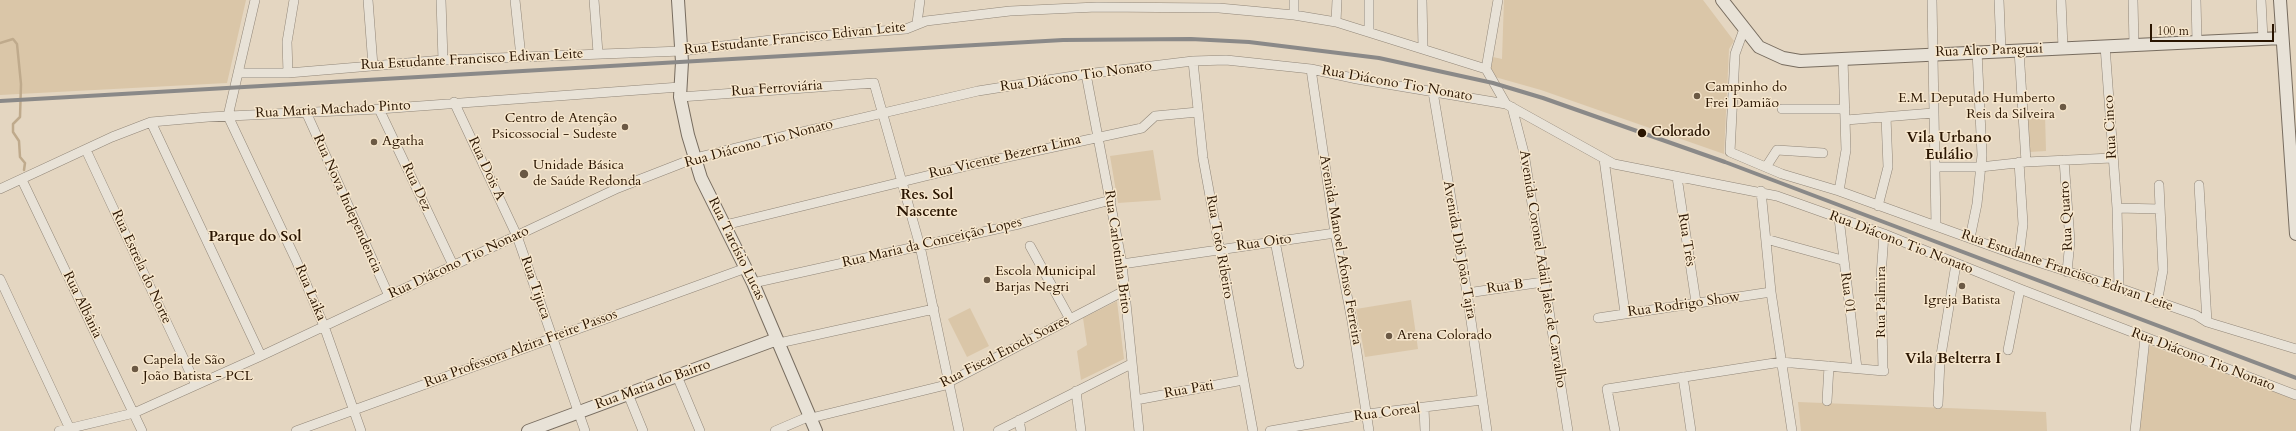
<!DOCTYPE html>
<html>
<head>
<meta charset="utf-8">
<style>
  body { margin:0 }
  #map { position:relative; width:2296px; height:431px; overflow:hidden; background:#e4d6c1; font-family:Cardo,serif }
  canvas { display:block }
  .scale { position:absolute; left:2150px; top:24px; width:124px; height:18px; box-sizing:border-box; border:2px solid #2a1501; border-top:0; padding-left:5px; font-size:12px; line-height:14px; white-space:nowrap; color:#2a1501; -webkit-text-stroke:3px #f7e7cd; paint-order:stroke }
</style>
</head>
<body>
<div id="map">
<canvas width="2296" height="431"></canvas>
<div class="scale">100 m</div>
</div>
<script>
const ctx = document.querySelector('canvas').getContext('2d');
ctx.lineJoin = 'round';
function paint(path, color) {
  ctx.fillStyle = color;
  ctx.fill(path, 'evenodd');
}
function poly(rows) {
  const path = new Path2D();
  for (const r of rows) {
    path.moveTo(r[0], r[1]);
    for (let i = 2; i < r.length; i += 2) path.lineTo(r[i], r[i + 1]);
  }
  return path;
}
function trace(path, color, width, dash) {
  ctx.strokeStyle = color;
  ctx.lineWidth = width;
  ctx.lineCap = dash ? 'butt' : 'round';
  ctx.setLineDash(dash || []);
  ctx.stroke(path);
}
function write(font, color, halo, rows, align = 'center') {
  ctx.font = font + ' Cardo,serif';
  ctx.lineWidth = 3;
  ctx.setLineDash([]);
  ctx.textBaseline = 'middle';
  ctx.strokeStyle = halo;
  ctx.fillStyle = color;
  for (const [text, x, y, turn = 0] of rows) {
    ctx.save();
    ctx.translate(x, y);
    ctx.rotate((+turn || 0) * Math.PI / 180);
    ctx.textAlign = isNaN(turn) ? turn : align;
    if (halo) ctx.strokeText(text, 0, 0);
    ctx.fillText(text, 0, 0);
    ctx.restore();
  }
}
const green = poly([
  [0,0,246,0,227,83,0,95],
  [1504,0,1703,0,1734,41,1729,49,1724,154,1541,90,1495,77,1491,68,1493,57,1502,59],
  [2027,114,2045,114,2046,151,2029,152],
  [1153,150,1161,200,1118,203,1110,156],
  [1411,300,1418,349,1365,357,1356,309],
  [1117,301,1124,359,1081,380,1077,351,1087,345,1083,318],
  [970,308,989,346,967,357,948,319],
  [2149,345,2296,400,2296,431,2139,431],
  [1798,402,2046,412,2047,431,1801,431]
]);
const stream = poly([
  [0,43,13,39,17,44,21,84,20,117,13,124,13,132,19,141,20,157,25,163,24,170]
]);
const street = poly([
  [255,0,228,116,296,260,324,326,361,431],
  [368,0,373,66],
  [441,0,443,60],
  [515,0,521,57],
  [594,0,598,53],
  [1422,0,1423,48],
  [1932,0,1936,225],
  [1999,0,2001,51],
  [2061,0,2063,48],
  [2133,0,2134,45],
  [2196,0,2197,41],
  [2261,0,2263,39],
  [1294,15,1294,0],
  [1336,22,1337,0],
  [917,23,920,0],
  [1744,29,1735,54,1730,152,1782,174,1839,191,2019,256,2119,288,2196,315,2207,322,2296,349],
  [1369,31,1369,0],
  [2105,46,2117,208,2119,288],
  [2019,50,2026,162],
  [1193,61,1203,158,1253,431],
  [1311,69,1335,233,1352,321,1369,431],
  [1486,69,1498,0],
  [1486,69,1506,104],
  [239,73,288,73,443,60,682,51,771,40,906,29,926,21,1010,11,1097,7,1219,8,1294,15,1336,22,1486,69],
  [288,73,287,42,294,0],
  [1086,74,1122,264,1139,431],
  [1433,92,1467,293,1487,431],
  [680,97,874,83,920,246,959,431],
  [454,102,517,236,585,431],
  [1512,107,1524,153,1568,431],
  [379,109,453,265],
  [1782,109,1845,109],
  [306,112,389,296],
  [1846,120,1933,113],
  [151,122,261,356],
  [86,150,196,385],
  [1604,159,1625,313],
  [2064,160,2070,241,2067,272],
  [1766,167,1777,150,1823,153],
  [1936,167,1980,167,2026,162,2112,158],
  [1677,177,1696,302],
  [22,180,142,431],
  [2199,185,2207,322],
  [0,189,112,137,151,122,208,117,379,109,680,87],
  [1761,191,1771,292,1792,431],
  [1839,191,1846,150,1843,59],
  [1878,206,1888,167,1886,117],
  [2117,208,2160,209],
  [1839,218,1857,368],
  [725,225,975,164,1142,128,1155,116,1198,112],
  [1970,238,1977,204,1982,155,1977,51],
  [1766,239,1842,260],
  [1275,241,1299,364],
  [1030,246,1070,319],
  [2019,256,2023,224,2019,162],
  [1122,264,1335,233],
  [0,279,70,429],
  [753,283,1019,224,1111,200],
  [1467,293,1543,282],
  [2157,303,2163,270,2159,185],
  [1598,318,1771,292],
  [779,343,934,309],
  [2008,350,2020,289],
  [1883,371,1881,276,1884,234],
  [677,376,700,431],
  [1683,377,1691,431],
  [1076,391,1081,431],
  [628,394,643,431],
  [1136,400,1243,380],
  [1827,401,1829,366],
  [1938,404,1940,361,1956,264],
  [1424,408,1425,431],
  [811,418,946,385,951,381,1124,291],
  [1019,420,1021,431],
  [59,431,134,413,261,356,618,188,695,158,784,136,978,91,1086,74,1193,61,1226,60,1311,69,1357,79,1506,104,1614,164,1777,196,1884,234,2020,289,2296,395],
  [296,431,746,268],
  [775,431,810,416],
  [998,431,1131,364],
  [1270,431,1367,414,1482,400],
  [1615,431,1607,389,1781,362,1884,371],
  [2135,431,2145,338]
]);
const secondary = poly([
  [678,0,682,62,680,97,688,135,701,178,753,283,816,431],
  [1722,0,1759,47,1783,58,1800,61,2282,38],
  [2280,0,2296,234],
  [528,431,777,339]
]);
const rail1 = poly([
  [0,101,1063,40,1191,39,1249,42,1379,58,1493,83,1543,98,1725,162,2296,378]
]);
const markers = [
  [1697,96,4,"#6b5944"],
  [2063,107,4,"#6b5944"],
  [625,127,4,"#6b5944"],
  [1642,133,5,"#2a1501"],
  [374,142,4,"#6b5944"],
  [524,174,5,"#6b5944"],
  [987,280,4,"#6b5944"],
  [1962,286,4,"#6b5944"],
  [1389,336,4,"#6b5944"],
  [135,369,4,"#6b5944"]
];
const streetNames = [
  ["Rua Estudante Francisco Edivan Leite",795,39,-6],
  ["Rua Alto Paraguai",1989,51,-2],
  ["Rua Estudante Francisco Edivan Leite",472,60,-3],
  ["Rua Diácono Tio Nonato",1076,77,-8],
  ["Rua Diácono Tio Nonato",1397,84,10],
  ["Rua Ferroviária",777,89,-4],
  ["Rua Maria Machado Pinto",333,110,-3],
  ["Rua Cinco",2111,127,-93],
  ["Rua Diácono Tio Nonato",759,144,-15],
  ["Rua Vicente Bezerra Lima",1005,157,-13],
  ["Rua Dois A",486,169,65],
  ["Rua Dez",416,187,65],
  ["Rua Nova Independencia",347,204,66],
  ["Rua Quatro",2067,216,-93],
  ["Rua Três",1686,240,81],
  ["Rua Maria da Conceição Lopes",932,243,-13],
  ["Rua Oito",1264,243,-8],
  ["Rua Diácono Tio Nonato",1901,243,21],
  ["Rua Totó Ribeiro",1219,247,80],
  ["Rua Tarcísio Lucas",736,249,64],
  ["Avenida Manoel Afonso Ferreira",1340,250,80],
  ["Avenida Dib João Tajra",1459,250,80],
  ["Rua Carlotinha Brito",1117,252,82],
  ["Rua Diácono Tio Nonato",459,263,-25],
  ["Rua Estrela do Norte",141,267,65],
  ["Avenida Coronel Adail Jales de Carvalho",1542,269,81],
  ["Rua Estudante Francisco Edivan Leite",2067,271,19],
  ["Rua B",1505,287,-8],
  ["Rua Tijuca",535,288,71],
  ["Rua Laika",310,293,67],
  ["Rua 01",1847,293,82],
  ["Rua Palmira",1882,302,-90],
  ["Rua Albânia",82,305,64],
  ["Rua Rodrigo Show",1684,305,-8],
  ["Rua Professora Alzira Freire Passos",521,349,-20],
  ["Rua Fiscal Enoch Soares",1005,352,-27],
  ["Rua Diácono Tio Nonato",2203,360,21],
  ["Rua Maria do Bairro",653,385,-20],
  ["Rua Pati",1189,390,-10],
  ["Rua Coreal",1387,413,-7]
];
const poiNames = [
  ["Campinho do",1705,88],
  ["Frei Damião",1705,104],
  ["E.M. Deputado Humberto",2055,99,"right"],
  ["Reis da Silveira",2055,115,"right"],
  ["Centro de Atenção",617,119,"right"],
  ["Psicossocial - Sudeste",617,135,"right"],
  ["Agatha",382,142],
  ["Unidade Básica",533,166],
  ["de Saúde Redonda",533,182],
  ["Escola Municipal",995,272],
  ["Barjas Negri",995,288],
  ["Igreja Batista",1962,301,"center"],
  ["Arena Colorado",1397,336],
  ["Capela de São",143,361],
  ["João Batista - PCL",143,377]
];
const stopNames = [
  ["Colorado",1651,133]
];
const neighbourhoodNames = [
  ["Vila Urbano",1949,139],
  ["Eulálio",1949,156],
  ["Res. Sol",927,196],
  ["Nascente",927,213],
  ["Parque do Sol",255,238],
  ["Vila Belterra I",1953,360]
];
paint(green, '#dac6a8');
trace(stream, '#bfaa8c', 2.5);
trace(street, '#918678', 10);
trace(secondary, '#776c5f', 14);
trace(street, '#e8e2d7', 9);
trace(secondary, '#e8e2d7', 12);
trace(rail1, '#8a8988', 4);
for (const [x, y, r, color] of markers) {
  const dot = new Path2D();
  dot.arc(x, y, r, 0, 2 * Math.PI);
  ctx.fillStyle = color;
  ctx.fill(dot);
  trace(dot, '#f7e7cd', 1.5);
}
write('14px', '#2a1501', '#f7e7cd', streetNames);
write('14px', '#2a1501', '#f7e7cd', poiNames, 'left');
write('bold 14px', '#2a1501', '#f7e7cd', stopNames, 'left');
write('bold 15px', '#2a1501', '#f7e7cd', neighbourhoodNames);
</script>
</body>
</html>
